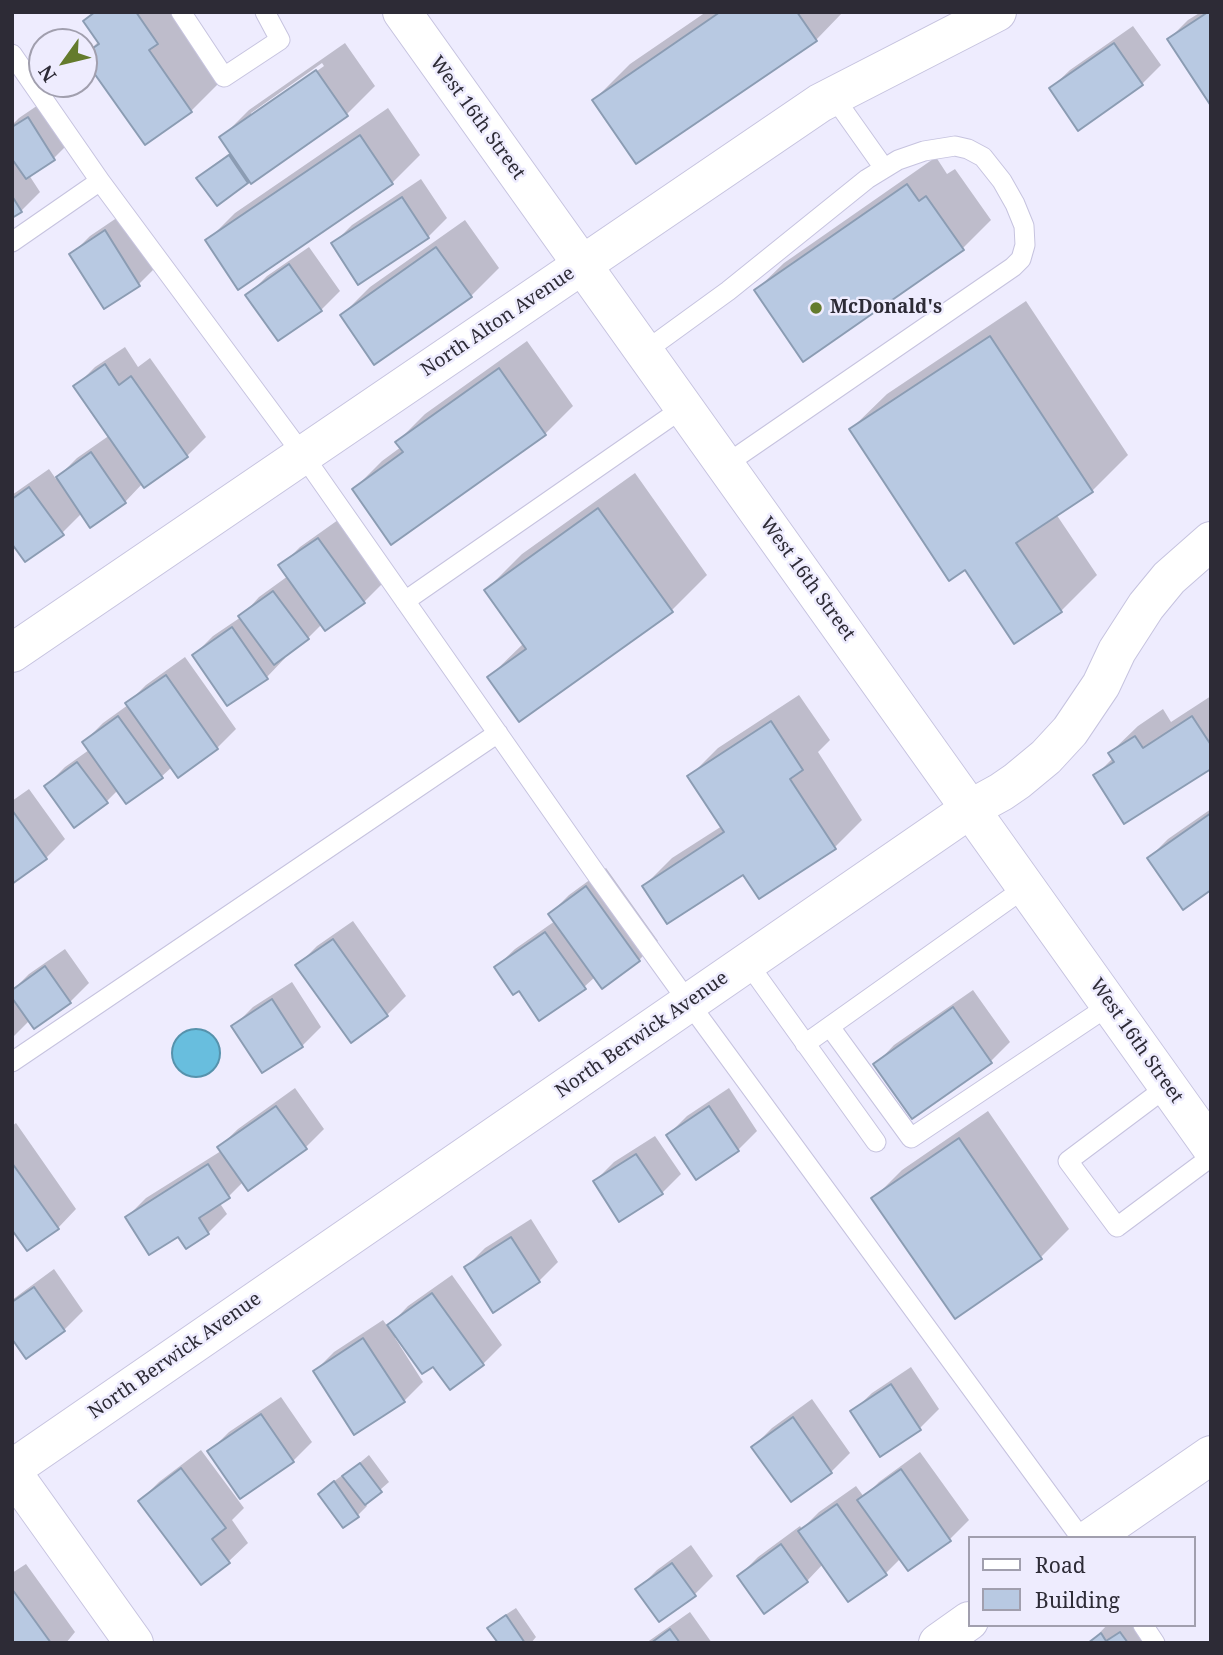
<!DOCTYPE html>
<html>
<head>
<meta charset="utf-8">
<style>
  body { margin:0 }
  #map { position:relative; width:1223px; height:1655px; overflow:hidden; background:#eeecfe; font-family:"Noto Serif",serif }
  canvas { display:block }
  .frame { position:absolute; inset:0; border:14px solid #2d2b36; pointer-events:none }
  .legend { position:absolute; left:968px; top:1536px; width:228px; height:91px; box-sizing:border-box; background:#eeecfe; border:2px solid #a19fae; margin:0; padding:9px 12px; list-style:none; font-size:21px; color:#2d2b36 }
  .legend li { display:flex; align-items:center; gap:14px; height:35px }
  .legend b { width:35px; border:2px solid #a19fae }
  .north { position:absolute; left:28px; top:28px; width:70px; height:70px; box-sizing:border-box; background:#eeecfe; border:2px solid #a19fae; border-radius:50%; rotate:236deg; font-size:19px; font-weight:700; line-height:28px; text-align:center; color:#2d2b36 }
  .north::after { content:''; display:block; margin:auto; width:24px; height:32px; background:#647b2d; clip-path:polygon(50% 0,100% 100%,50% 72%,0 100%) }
</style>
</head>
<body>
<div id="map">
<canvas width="1223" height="1655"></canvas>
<div class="frame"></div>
<ul class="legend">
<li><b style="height:9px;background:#fff"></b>Road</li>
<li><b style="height:19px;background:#b8c9e2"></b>Building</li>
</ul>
<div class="north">N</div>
</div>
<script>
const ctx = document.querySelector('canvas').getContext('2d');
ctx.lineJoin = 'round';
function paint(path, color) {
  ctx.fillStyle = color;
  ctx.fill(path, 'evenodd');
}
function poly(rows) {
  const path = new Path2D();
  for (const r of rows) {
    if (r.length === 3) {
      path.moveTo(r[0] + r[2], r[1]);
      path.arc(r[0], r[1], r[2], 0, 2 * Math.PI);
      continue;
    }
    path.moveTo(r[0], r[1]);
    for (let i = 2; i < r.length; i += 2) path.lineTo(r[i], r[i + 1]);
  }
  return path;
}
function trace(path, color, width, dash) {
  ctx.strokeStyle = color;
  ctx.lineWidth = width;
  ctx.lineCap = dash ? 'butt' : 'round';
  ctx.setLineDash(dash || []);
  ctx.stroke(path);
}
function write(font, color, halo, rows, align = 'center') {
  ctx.font = font + ' "Noto Serif",serif';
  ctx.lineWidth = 5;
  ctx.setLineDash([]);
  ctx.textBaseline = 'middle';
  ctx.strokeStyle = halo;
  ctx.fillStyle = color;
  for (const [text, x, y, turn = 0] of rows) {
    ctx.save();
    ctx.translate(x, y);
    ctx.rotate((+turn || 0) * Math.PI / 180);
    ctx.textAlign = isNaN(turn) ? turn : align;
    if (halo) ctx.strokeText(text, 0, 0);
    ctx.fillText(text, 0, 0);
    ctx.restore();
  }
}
const water = poly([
  [196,1053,24]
]);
const shadow = poly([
  [94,12,184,12,219,83,191,111,84,56,99,41,85,21],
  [706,12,843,12,816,40,594,100,630,64],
  [1201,12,1211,12,1169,39,1188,20],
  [1133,26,1161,65,1142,84,1051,88,1070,70],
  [345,43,375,86,347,114,252,181,250,179,217,203,199,178,208,169,231,152,221,138,249,110],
  [322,63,324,66,251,118,251,113],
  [47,99,73,139,54,158,29,175,40,192,21,211,12,216,12,125,19,118],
  [388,108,420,155,392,183,207,241,235,213],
  [936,157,947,174,955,169,991,220,963,248,804,359,756,290,784,263],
  [421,179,447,218,428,237,333,244,352,225],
  [124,213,158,265,139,284,105,307,71,255,90,236],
  [465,220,499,268,471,296,342,315,370,287],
  [309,247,340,291,321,310,248,295,267,276],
  [1026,301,1128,455,1092,491,1056,514,1097,575,1061,611,966,567,851,429,887,394],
  [527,341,573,406,545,434,392,542,354,489,382,461,401,447,397,442,425,414],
  [125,347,138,367,150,358,206,437,187,456,143,483,125,502,82,513,62,533,16,546,12,550,12,495,49,469,56,479,77,458,110,435,76,386,95,367],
  [635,473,707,575,671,611,489,677,524,643,486,590,522,554],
  [338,520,383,583,364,602,322,624,308,638,284,656,285,658,267,677,194,655,213,636,241,617,259,597,288,576,281,566,300,547],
  [185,657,236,729,217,748,178,775,172,767,161,777,118,790,106,802,46,786,65,767,89,750,84,742,103,723,128,705,127,704,146,685],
  [799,695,830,740,818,752,862,820,834,848,644,886,672,858,722,826,690,776,718,748],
  [1211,696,1211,767,1095,776,1113,758,1110,753,1138,726,1163,709,1171,722],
  [29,789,65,839,46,858,12,882,12,801],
  [1211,809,1211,888,1149,858,1168,839],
  [606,868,658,941,639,960,595,977,584,987,496,967,515,949,555,921,550,914,569,895],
  [353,921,406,996,387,1015,351,1040,298,965,317,946],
  [65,949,89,983,70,1002,30,1020,12,1038,12,1001,15,999,12,991,29,974],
  [292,982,321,1027,302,1046,234,1026,253,1007],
  [973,990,1010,1042,991,1061,876,1064,894,1045],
  [295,1088,324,1129,305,1148,243,1182,229,1196,219,1202,227,1214,208,1233,178,1235,127,1217,146,1198,221,1151,219,1147,238,1129],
  [729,1088,757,1131,738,1150,668,1135,687,1116],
  [988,1111,1069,1229,1041,1257,955,1317,874,1198,902,1170],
  [16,1123,76,1209,58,1228,12,1227,12,1126],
  [655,1136,681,1174,662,1193,595,1181,614,1162],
  [531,1219,558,1262,539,1281,466,1267,485,1248],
  [54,1269,83,1311,64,1330,12,1336,12,1300],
  [452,1275,502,1345,483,1364,450,1388,433,1364,397,1336,395,1338,423,1382,404,1401,355,1433,315,1371,334,1352,383,1320,388,1327,408,1306],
  [911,1367,939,1409,920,1428,853,1411,872,1393],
  [281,1397,312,1442,293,1461,210,1451,229,1432],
  [812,1399,850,1453,831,1472,753,1447,772,1428],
  [201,1450,244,1508,232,1520,248,1543,229,1561,202,1582,140,1501,159,1482],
  [920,1452,969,1520,950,1539,901,1558,886,1573,823,1564,807,1581,739,1576,758,1557,800,1526,802,1529,819,1512,856,1486,864,1497,879,1482],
  [369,1455,389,1482,365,1503,367,1506,358,1515,343,1526,320,1494,329,1485,344,1474,345,1475],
  [691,1545,713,1576,694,1595,638,1589,657,1570],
  [26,1564,75,1632,66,1643,12,1643,12,1573],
  [516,1608,536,1637,531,1643,500,1643,489,1629,499,1619],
  [690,1612,712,1643,646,1643],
  [1107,1625,1148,1625,1160,1643,1090,1643]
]);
const building = poly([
  [95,12,136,12,158,44,149,50,192,112,145,145,84,59,84,54,99,44,83,21,95,12],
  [720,12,797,12,817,41,636,164,592,100,720,12],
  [1208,12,1211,12,1211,106,1167,39,1208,12],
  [1114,43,1143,85,1078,131,1049,88,1114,43],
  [316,70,348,116,251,184,219,137,316,70],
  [28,117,55,160,26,179,12,159,12,127,28,117],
  [360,135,393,184,238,290,205,240,360,135],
  [229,155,248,183,217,206,196,178,229,155],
  [907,184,919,201,926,196,964,250,803,362,754,290,907,184],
  [12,196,22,212,12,218,12,196],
  [402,197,429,238,358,285,331,243,402,197],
  [105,230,140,286,104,309,69,254,105,230],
  [436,247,472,297,374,365,340,315,436,247],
  [289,264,322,311,278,341,245,295,289,264],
  [990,336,1093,492,1016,543,1062,612,1014,644,965,570,949,581,849,429,990,336],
  [105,364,119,385,131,376,188,457,144,488,73,386,105,364],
  [499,368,546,435,391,545,352,489,403,452,395,442,499,368],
  [91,452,126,503,90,528,56,477,91,452],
  [29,487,64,535,25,562,12,544,12,499,29,487],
  [598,508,673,612,519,722,487,677,526,649,484,590,598,508],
  [318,538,365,603,325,631,278,565,318,538],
  [273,591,309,639,274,665,238,616,273,591],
  [232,627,268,679,227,706,192,655,232,627],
  [166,675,218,749,178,778,125,703,166,675],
  [118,716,163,778,126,804,82,742,118,716],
  [1192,716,1211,745,1211,769,1124,824,1093,775,1114,762,1108,753,1135,736,1143,748,1192,716],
  [771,721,803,770,790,779,836,849,759,899,743,875,667,924,642,886,724,832,687,776,771,721],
  [77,762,108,803,74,828,44,786,77,762],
  [12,810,47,859,12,884,12,810],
  [1211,813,1211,890,1183,910,1147,858,1211,813],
  [586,886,640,961,602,989,548,914,586,886],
  [545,932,586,989,539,1021,519,991,513,995,494,967,545,932],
  [333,939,388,1016,351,1043,295,965,333,939],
  [45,966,71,1003,34,1029,12,998,12,990,45,966],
  [272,999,303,1047,262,1073,231,1026,272,999],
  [953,1007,992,1063,912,1119,873,1064,953,1007],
  [276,1106,307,1149,248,1191,217,1147,276,1106],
  [709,1106,739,1151,696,1180,666,1135,709,1106],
  [959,1138,1042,1259,955,1319,871,1198,959,1138],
  [636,1154,663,1194,619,1222,593,1181,636,1154],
  [12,1163,59,1229,27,1251,12,1230,12,1163],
  [208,1164,230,1198,199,1218,209,1234,186,1249,178,1237,149,1255,125,1217,208,1164],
  [511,1237,540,1282,493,1313,464,1267,511,1237],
  [34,1287,65,1331,26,1359,12,1339,12,1302,34,1287],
  [432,1293,484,1365,450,1390,433,1367,422,1374,387,1325,432,1293],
  [363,1338,405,1402,354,1435,313,1371,363,1338],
  [891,1384,921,1430,880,1457,850,1411,891,1384],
  [261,1414,294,1462,240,1499,207,1451,261,1414],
  [793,1417,832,1473,791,1502,751,1447,793,1417],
  [360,1463,382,1492,365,1505,342,1476,360,1463],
  [181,1468,226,1528,212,1539,230,1563,201,1585,138,1501,181,1468],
  [901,1469,951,1541,908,1571,857,1500,901,1469],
  [334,1481,359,1517,343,1528,318,1494,334,1481],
  [837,1504,887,1575,848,1602,798,1531,837,1504],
  [781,1544,808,1582,764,1614,737,1576,781,1544],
  [672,1563,696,1596,659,1622,635,1589,672,1563],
  [12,1589,51,1643,12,1643,12,1589],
  [506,1615,525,1643,498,1643,487,1628,506,1615],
  [670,1629,680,1643,651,1643,670,1629],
  [1120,1632,1128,1643,1088,1643,1101,1633,1106,1641,1120,1632]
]);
const service = poly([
  [181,12,224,77,280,40,265,12],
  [12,54,100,181,303,455,599,878,689,1003,1081,1538],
  [833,96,884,168],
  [12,242,100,181],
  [644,352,728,291,867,179,898,160,924,151,955,146,968,149,983,157,1002,181,1015,204,1024,226,1025,245,1021,259,1013,267,725,465],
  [405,601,683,408],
  [747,962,876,1142],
  [830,1027,911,1138,1110,1005],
  [805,1044,1026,887],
  [12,1062,498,733],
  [1168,1086,1068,1161,1117,1227,1211,1157],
  [1143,1625,1155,1643]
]);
const minor = poly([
  [12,653,820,103,997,12],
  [12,1469,970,809,1001,792,1017,781,1046,757,1070,731,1101,685,1117,651,1146,606,1169,578,1211,541],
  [12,1472,134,1643],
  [1091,1538,1211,1455],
  [938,1643,969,1621]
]);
const primary = poly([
  [402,12,1211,1147]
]);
const markers = [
  [816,308,7,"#647b2d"]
];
const streetNames = [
  ["West 16th Street",477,118,54],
  ["North Alton Avenue",498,322,-34],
  ["West 16th Street",807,579,54],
  ["North Berwick Avenue",642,1035,-35],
  ["West 16th Street",1136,1041,55],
  ["North Berwick Avenue",175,1356,-35]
];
const poiNames = [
  ["McDonald's",830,308]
];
paint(water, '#68bede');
trace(water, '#5692ac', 2);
paint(shadow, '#0003');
paint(building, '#b8c9e2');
trace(building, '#8b9cb3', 2);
trace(service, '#c6c3df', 21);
trace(minor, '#c6c3df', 40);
trace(primary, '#c6c3df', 40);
trace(service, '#fff', 19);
trace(minor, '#fff', 38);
trace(primary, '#fff', 38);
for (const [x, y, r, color] of markers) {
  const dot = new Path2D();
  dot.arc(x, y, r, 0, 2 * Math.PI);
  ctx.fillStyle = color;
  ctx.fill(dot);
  trace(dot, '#eeecfe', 2.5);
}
write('19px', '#2d2b36', '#eeecfe', streetNames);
write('bold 19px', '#2d2b36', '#eeecfe', poiNames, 'left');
</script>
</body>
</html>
